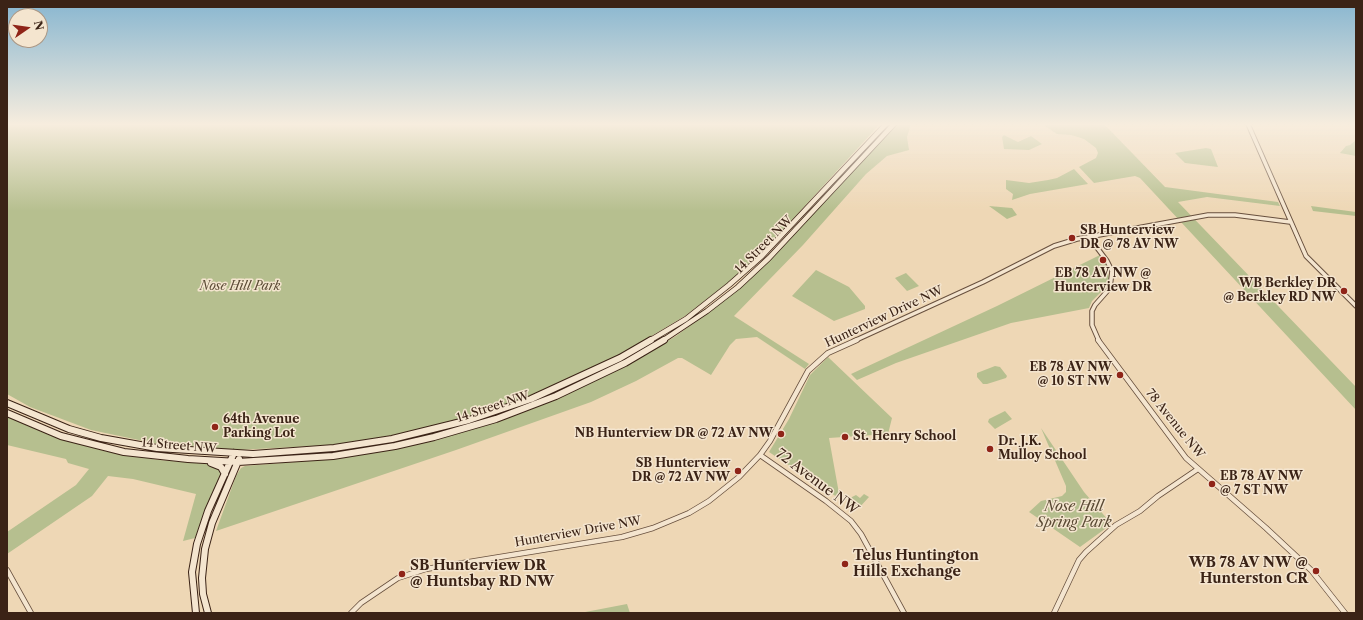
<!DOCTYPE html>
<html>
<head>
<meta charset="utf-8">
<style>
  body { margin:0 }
  #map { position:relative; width:1363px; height:620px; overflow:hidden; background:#eed7b5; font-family:"Libre Caslon Text",serif }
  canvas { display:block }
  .frame { position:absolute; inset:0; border:8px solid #3b2316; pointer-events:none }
  .north { position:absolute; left:8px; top:8px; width:40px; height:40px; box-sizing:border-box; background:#f4e5cf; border:1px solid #aa9785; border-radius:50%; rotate:77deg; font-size:11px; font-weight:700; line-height:16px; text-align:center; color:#3b2316 }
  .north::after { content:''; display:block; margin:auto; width:14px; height:18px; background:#8f2418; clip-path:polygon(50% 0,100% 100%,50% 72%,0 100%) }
</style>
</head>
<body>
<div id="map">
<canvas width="1363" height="620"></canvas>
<div class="frame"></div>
<div class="north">N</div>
</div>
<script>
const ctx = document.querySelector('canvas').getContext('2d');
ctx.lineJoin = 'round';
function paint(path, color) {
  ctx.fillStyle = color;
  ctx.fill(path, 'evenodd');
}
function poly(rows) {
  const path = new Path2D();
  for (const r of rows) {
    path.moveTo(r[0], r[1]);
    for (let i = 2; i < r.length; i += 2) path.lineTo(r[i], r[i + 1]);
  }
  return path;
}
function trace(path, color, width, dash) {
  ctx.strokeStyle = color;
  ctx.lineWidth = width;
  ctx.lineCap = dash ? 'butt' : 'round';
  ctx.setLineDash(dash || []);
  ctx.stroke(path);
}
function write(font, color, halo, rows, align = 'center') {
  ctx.font = font + ' "Libre Caslon Text",serif';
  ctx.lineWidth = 3;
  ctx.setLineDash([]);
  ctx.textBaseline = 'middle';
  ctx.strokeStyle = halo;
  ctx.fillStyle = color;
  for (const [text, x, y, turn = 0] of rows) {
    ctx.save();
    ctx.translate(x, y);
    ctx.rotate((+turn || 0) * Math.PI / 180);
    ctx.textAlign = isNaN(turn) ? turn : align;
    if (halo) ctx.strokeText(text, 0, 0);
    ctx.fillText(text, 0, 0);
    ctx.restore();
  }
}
const green = poly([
  [7,124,880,124,769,245,738,275,685,316,618,356,553,387,530,396,495,409,434,427,400,435,335,445,236,450,153,443,91,430,30,407,7,394],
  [896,124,911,124,907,137,909,150,887,156,866,174,803,245,734,316,809,364,805,369,757,337,736,339,730,345,711,375,682,358,678,358,636,381,591,402,456,450,216,531,236,476,241,468,245,466,332,459,394,448,557,398,627,365,676,336,738,290,771,259],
  [1042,124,1104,124,1165,187,1278,202,1280,206,1207,197,1178,202,1356,387,1356,410,1140,178,1135,176,1094,183,1079,167,1096,158,1098,153,1096,148,1084,139,1071,135,1057,134],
  [1004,135,1018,142,1031,136,1042,144,1029,150,1004,149,1002,137],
  [1356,140,1356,156,1340,153,1346,146,1350,145],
  [1206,148,1211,149,1218,167,1185,163,1175,153],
  [1074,169,1088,184,1030,194,1012,200,1013,194,1006,189,1006,180,1029,183,1048,180,1057,178],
  [989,206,1012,208,1017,215,1007,219],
  [1311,206,1356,212,1356,216,1313,211],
  [1100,255,1107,266,1109,279,1106,287,1092,301,1089,308,1011,323,896,363,857,380,851,374,997,306],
  [816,270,849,287,865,306,865,309,834,321,792,296],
  [906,273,919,286,907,291,895,278],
  [828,357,892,418,888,434,829,438,840,499,769,452,789,419,810,375],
  [995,366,1000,367,1007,376,1006,378,987,384,983,384,977,377,977,373],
  [1005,411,1012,419,995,429,988,422,989,419],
  [7,416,49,434,104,451,159,460,210,464,221,470,220,477,195,538,183,541,196,494,133,479,108,476,92,496,7,554,7,532,76,485,89,469,68,463,66,459,7,445],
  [1041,428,1084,492,1109,521,1109,526,1080,547,1029,512,1041,501,1062,496,1066,492,1066,486],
  [864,494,869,497,858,509,848,503,852,497,856,495,860,498],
  [627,604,630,613,580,613]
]);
const tertiaryFar1 = poly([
  [1248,124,1306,256,1356,306],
  [1089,237,1107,261,1112,271,1110,288,1095,305,1092,311,1092,325,1099,341],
  [854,341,983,282,1054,246,1077,239,1208,215,1235,215,1290,222]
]);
const tertiary = poly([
  [1098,340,1186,458,1266,528,1311,570,1345,613],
  [760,455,826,501,851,521,861,534,904,613],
  [7,570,31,613],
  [351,613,361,603,398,578,426,569,622,537,653,528,689,513,709,501,739,477,760,455,770,441,808,371,828,353,857,340],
  [1054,613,1079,560,1086,552,1116,525,1140,511,1158,496,1198,469]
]);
const secondaryFar1 = poly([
  [649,341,686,319,729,285,762,256,886,124],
  [662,341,707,311,738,287,769,258,894,124]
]);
const secondary = poly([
  [7,403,69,429,101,438,157,448,253,454,334,448,392,439,469,420,531,399,620,358,651,340],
  [7,413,61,436,124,452,188,459,238,462,333,456,395,446,434,437,496,419,556,396,625,363,664,340],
  [211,463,221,467,225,474],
  [196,613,192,572,197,544,208,511,234,453],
  [208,613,203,594,202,578,205,549,212,523,239,459]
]);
const markers = [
  [1072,238,4,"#8f2418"],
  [1103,260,4,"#8f2418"],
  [1344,291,4,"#8f2418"],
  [1120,375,4,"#8f2418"],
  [215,427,4,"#8f2418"],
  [781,434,4,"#8f2418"],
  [845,437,4,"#8f2418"],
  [990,449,4,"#8f2418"],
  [738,471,4,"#8f2418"],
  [1212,484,4,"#8f2418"],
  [845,564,4,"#8f2418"],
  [1316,571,4,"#8f2418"],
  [402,574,4,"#8f2418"]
];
const poiNames = [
  ["SB Hunterview",1080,231],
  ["DR @ 78 AV NW",1080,245],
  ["EB 78 AV NW @",1103,274,"center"],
  ["Hunterview DR",1103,288,"center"],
  ["WB Berkley DR",1336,284,"right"],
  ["@ Berkley RD NW",1336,298,"right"],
  ["EB 78 AV NW",1112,368,"right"],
  ["@ 10 ST NW",1112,382,"right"],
  ["64th Avenue",223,420],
  ["Parking Lot",223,434],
  ["NB Hunterview DR @ 72 AV NW",773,434,"right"],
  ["St. Henry School",853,437],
  ["Dr. J.K.",998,442],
  ["Mulloy School",998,456],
  ["SB Hunterview",730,464,"right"],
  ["DR @ 72 AV NW",730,478,"right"],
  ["EB 78 AV NW",1220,477],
  ["@ 7 ST NW",1220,491]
];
const streetNames = [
  ["14 Street NW",764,245,-45],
  ["Hunterview Drive NW",884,317,-25],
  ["14 Street NW",493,407,-18],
  ["78 Avenue NW",1175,424,51],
  ["14 Street NW",179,446,5],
  ["Hunterview Drive NW",578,532,-10]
];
const parkNames = [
  ["Nose Hill Park",240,287]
];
const nearStreetnames = [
  ["72 Avenue NW",817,482,37]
];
const nearParknames = [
  ["Nose Hill",1074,507],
  ["Spring Park",1074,523]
];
const nearPoinames = [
  ["Telus Huntington",853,556],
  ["Hills Exchange",853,572],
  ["WB 78 AV NW @",1308,563,"right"],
  ["Hunterston CR",1308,579,"right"],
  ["SB Hunterview DR",410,566],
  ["@ Huntsbay RD NW",410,582]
];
paint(green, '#b6bf8f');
trace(tertiaryFar1, '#68503e', 5.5);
trace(tertiary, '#68503e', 6);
trace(secondaryFar1, '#3b2316', 6);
trace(secondary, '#3b2316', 8);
trace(tertiaryFar1, '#f4e5cf', 3.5);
trace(tertiary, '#f4e5cf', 4.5);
trace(secondaryFar1, '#f4e5cf', 4.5);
trace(secondary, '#f4e5cf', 6);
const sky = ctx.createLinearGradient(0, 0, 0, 211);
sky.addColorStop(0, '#88b6d0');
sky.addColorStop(0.59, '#f7edde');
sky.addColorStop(1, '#f7edde00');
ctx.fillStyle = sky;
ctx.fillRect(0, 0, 1363, 211);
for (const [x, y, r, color] of markers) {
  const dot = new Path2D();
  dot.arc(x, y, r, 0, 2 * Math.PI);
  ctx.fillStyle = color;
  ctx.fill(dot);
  trace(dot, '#f4e5cf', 1.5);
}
write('bold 12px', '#3b2316', '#f4e5cf', poiNames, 'left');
write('12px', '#3b2316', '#f4e5cf', streetNames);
write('italic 12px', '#5a4a34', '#f4e5cf', parkNames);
write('14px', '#3b2316', '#f4e5cf', nearStreetnames);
write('italic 14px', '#5a4a34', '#f4e5cf', nearParknames);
write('bold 14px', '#3b2316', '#f4e5cf', nearPoinames, 'left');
</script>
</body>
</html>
